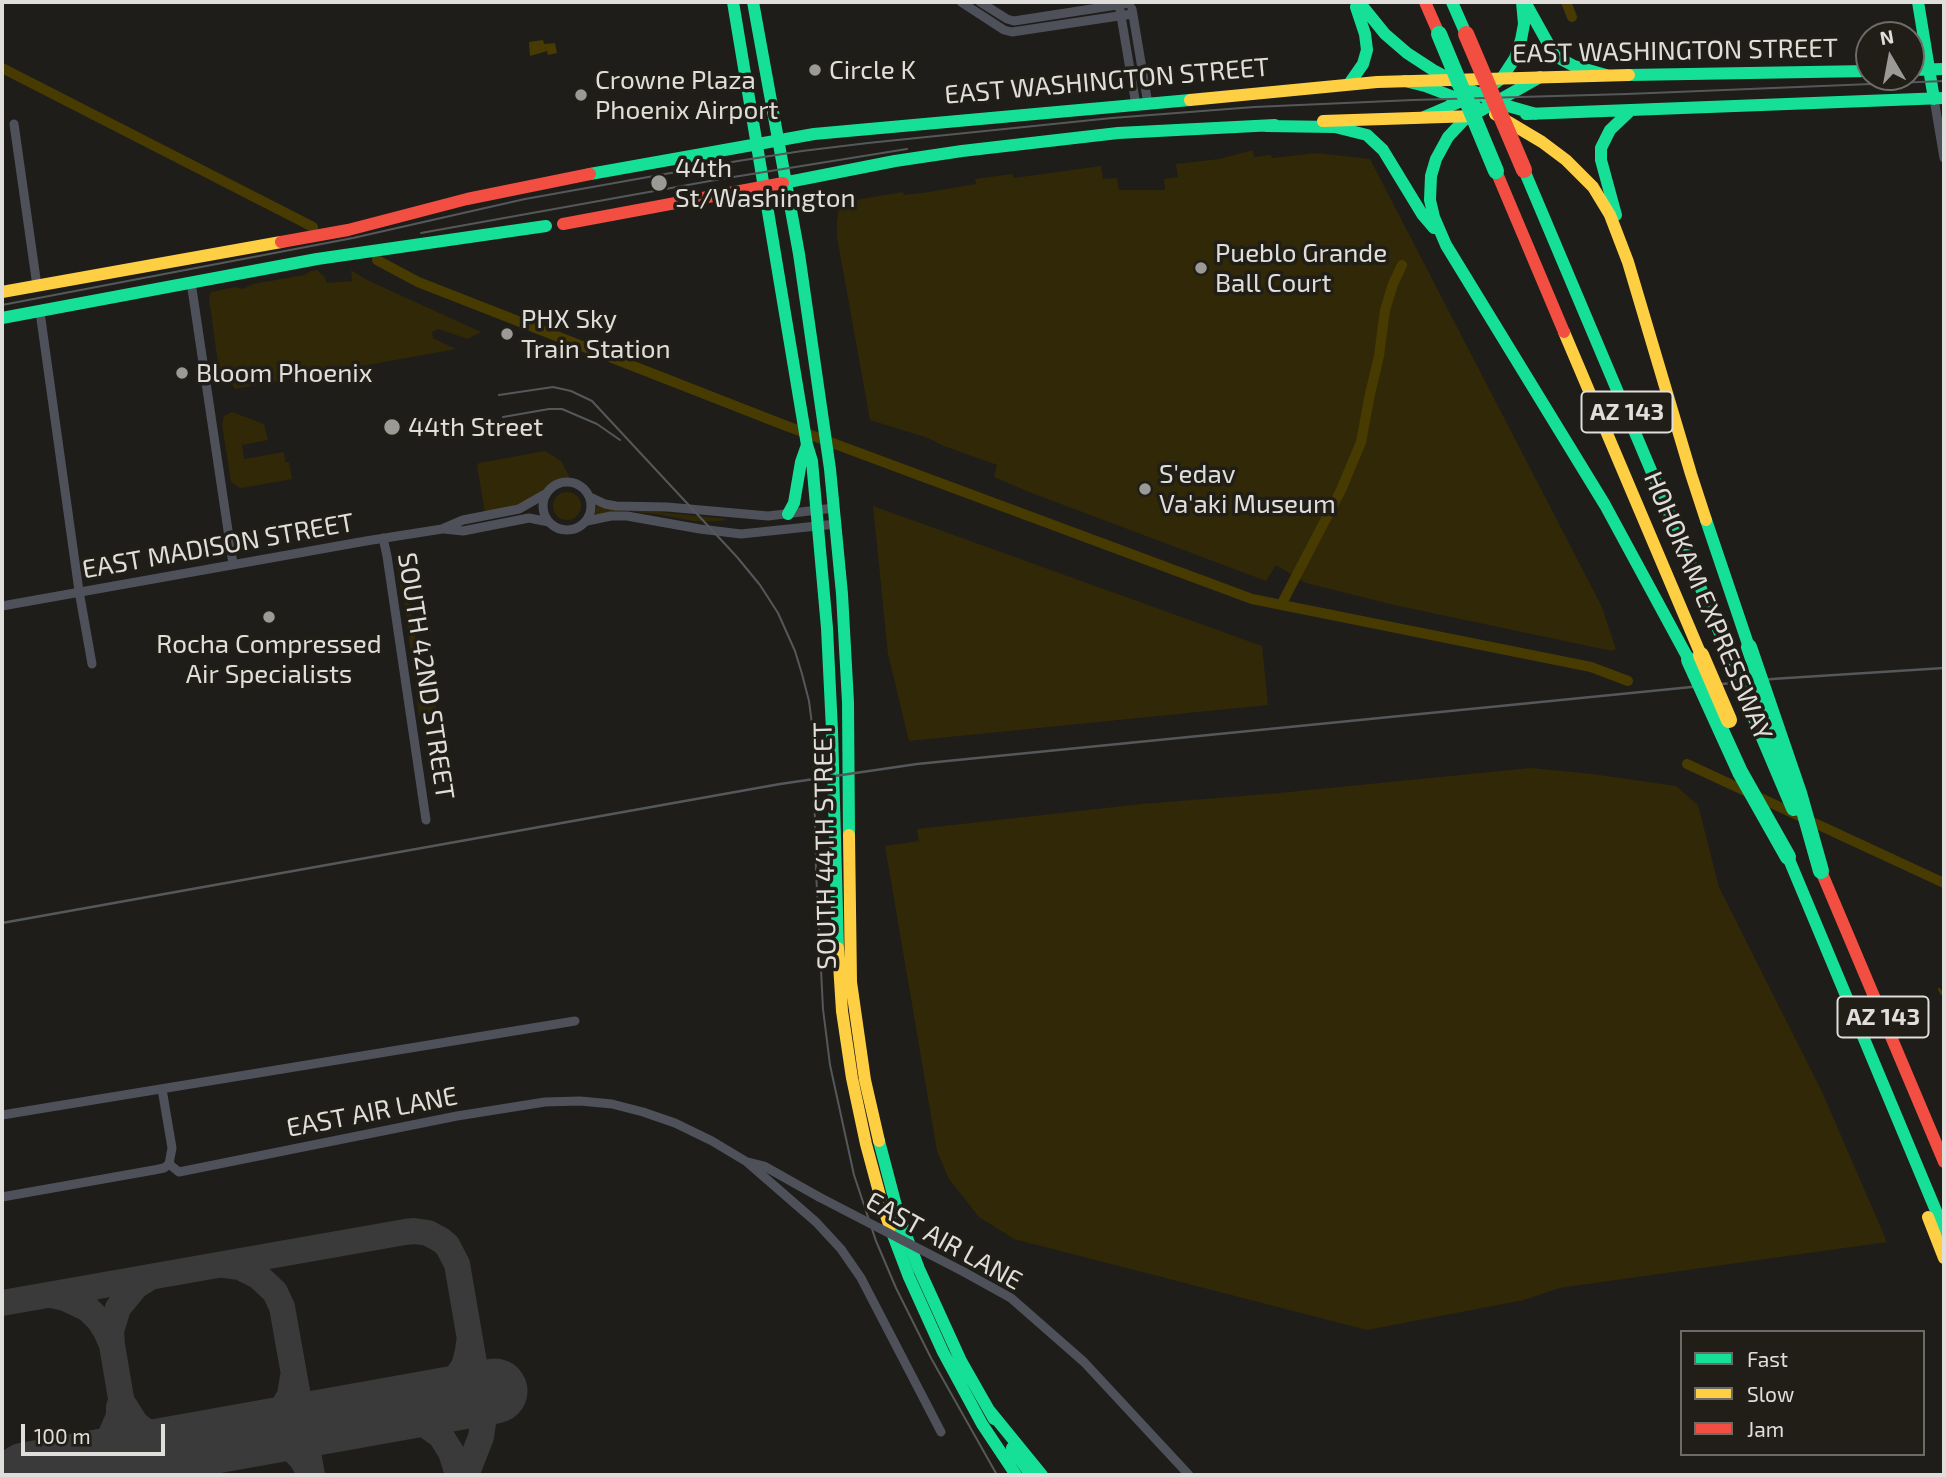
<!DOCTYPE html>
<html>
<head>
<meta charset="utf-8">
<style>
  body { margin:0 }
  #map { position:relative; width:1946px; height:1477px; overflow:hidden; background:#1e1d19; font-family:"Exo 2",sans-serif }
  canvas { display:block }
  .frame { position:absolute; inset:0; border:4px solid #e0deda; pointer-events:none }
  .legend { position:absolute; left:1680px; top:1330px; width:245px; height:126px; box-sizing:border-box; background:#201e17; border:2px solid #6d6b65; margin:0; padding:9px 12px; list-style:none; font-size:21px; color:#e0deda }
  .legend li { display:flex; align-items:center; gap:14px; height:35px }
  .legend b { width:35px; border:2px solid #6d6b65 }
  .north { position:absolute; left:1855px; top:21px; width:70px; height:70px; box-sizing:border-box; background:#201e17; border:2px solid #6d6b65; border-radius:50%; rotate:350deg; font-size:19px; font-weight:700; line-height:28px; text-align:center; color:#e0deda }
  .north::after { content:''; display:block; margin:auto; width:24px; height:32px; background:#9c9a96; clip-path:polygon(50% 0,100% 100%,50% 72%,0 100%) }
  .scale { position:absolute; left:21px; top:1424px; width:144px; height:32px; box-sizing:border-box; border:4px solid #e0deda; border-top:0; padding-left:9px; font-size:21px; line-height:24px; white-space:nowrap; color:#e0deda; -webkit-text-stroke:5px #201e17; paint-order:stroke }
</style>
</head>
<body>
<div id="map">
<canvas width="1946" height="1477"></canvas>
<div class="frame"></div>
<ul class="legend">
<li><b style="height:9px;background:#16e098"></b>Fast</li>
<li><b style="height:9px;background:#ffcf43"></b>Slow</li>
<li><b style="height:9px;background:#f24e42"></b>Jam</li>
</ul>
<div class="north">N</div>
<div class="scale">100 m</div>
</div>
<script>
const ctx = document.querySelector('canvas').getContext('2d');
ctx.lineJoin = 'round';
function paint(path, color) {
  ctx.fillStyle = color;
  ctx.fill(path, 'evenodd');
}
function poly(rows) {
  const path = new Path2D();
  for (const r of rows) {
    if (r.length === 3) {
      path.moveTo(r[0] + r[2], r[1]);
      path.arc(r[0], r[1], r[2], 0, 2 * Math.PI);
      continue;
    }
    path.moveTo(r[0], r[1]);
    for (let i = 2; i < r.length; i += 2) path.lineTo(r[i], r[i + 1]);
  }
  return path;
}
function trace(path, color, width, dash) {
  ctx.strokeStyle = color;
  ctx.lineWidth = width;
  ctx.lineCap = dash ? 'butt' : 'round';
  ctx.setLineDash(dash || []);
  ctx.stroke(path);
}
function write(font, color, halo, rows, align = 'center') {
  ctx.font = font + ' "Exo 2",sans-serif';
  ctx.lineWidth = 7;
  ctx.setLineDash([]);
  ctx.textBaseline = 'middle';
  ctx.strokeStyle = halo;
  ctx.fillStyle = color;
  for (const [text, x, y, turn = 0] of rows) {
    ctx.save();
    ctx.translate(x, y);
    ctx.rotate((+turn || 0) * Math.PI / 180);
    ctx.textAlign = isNaN(turn) ? turn : align;
    if (halo) ctx.strokeText(text, 0, 0);
    ctx.fillText(text, 0, 0);
    ctx.restore();
  }
}
const green = poly([
  [1253,150,1254,157,1271,155,1272,158,1316,153,1370,159,1602,607,1616,649,1612,651,1394,605,1306,583,1276,565,1266,581,1029,492,994,477,997,465,944,446,928,438,870,420,837,237,837,221,839,209,849,202,861,199,903,192,904,195,929,192,976,184,975,179,1012,174,1014,178,1101,166,1103,179,1117,178,1119,190,1163,190,1165,189,1164,179,1178,177,1176,164,1219,159],
  [317,270,324,276,327,283,352,281,351,270,367,280,481,332,468,339,438,329,432,332,433,338,456,349,235,389,233,385,223,382,220,378,209,298,211,292,236,287,243,289,253,284,304,275,311,271],
  [232,412,264,424,268,440,242,445,244,459,284,452,285,462,289,462,292,479,242,488,238,487,231,482,222,424,224,416],
  [545,451,561,461,570,478,556,479,532,499,514,507,485,513,477,466,479,463],
  [567,506,14],
  [597,505,615,510,650,511,728,519,720,521,693,521,657,514,627,511,594,515],
  [873,506,1262,646,1268,705,909,741,888,654],
  [403,554,408,558,402,559,420,666,419,667,412,663,404,599,402,599,396,555],
  [421,678,436,706,437,718,430,720,423,719,419,716,415,683,418,679],
  [1531,768,1592,774,1676,786,1698,805,1719,887,1823,1094,1887,1242,1559,1288,1524,1300,1367,1330,1014,1239,979,1217,949,1179,937,1151,885,846,919,841,917,829,1142,804,1279,793]
]);
const water = poly([
  [543,40,544,44,555,43,557,53,548,55,547,51,530,56,529,42]
]);
const stream = poly([
  [1939,989,1944,997]
]);
const canal = poly([
  [1566,2,1572,17],
  [2,68,313,227],
  [377,260,418,282,784,425,1252,599,1591,667,1628,681],
  [1281,605,1341,490,1361,442,1370,394,1379,356,1385,310,1393,284,1402,265],
  [1687,764,1944,883]
]);
const taxiway = poly([
  [225,1265,240,1267,258,1276,275,1292,282,1307,312,1475],
  [52,1295,65,1298,88,1309,99,1320,106,1331,112,1345,134,1475],
  [2,1303,405,1232,414,1231,428,1233,441,1240,447,1245,457,1264,482,1409,483,1423,481,1437,466,1475],
  [112,1345,111,1331,118,1308,136,1286,149,1278],
  [124,1405,136,1424,154,1437,174,1444,190,1446],
  [380,1412,427,1401,449,1388,464,1366,468,1351,469,1343],
  [389,1413,407,1415,417,1419,441,1436,451,1452,458,1475],
  [255,1434,276,1420,290,1395,293,1377],
  [255,1434,266,1437,293,1450,301,1458,311,1475],
  [61,1469,92,1455,109,1439,119,1416,119,1407],
  [63,1469,86,1469,106,1475],
  [153,1475,171,1456,190,1446]
]);
const runway = poly([
  [25,1475,495,1391]
]);
const street = poly([
  [961,2,1004,30,1012,32,1132,14],
  [980,2,1007,19,1014,21,1130,3],
  [1132,9,1148,104],
  [1120,10,1136,105],
  [1934,99,1944,158],
  [14,124,37,286],
  [191,282,233,564],
  [40,312,79,591,92,664],
  [567,506,24],
  [590,497,605,504,616,506,667,507,768,516,834,508],
  [587,521,611,516,627,516,700,529,741,534,836,524],
  [444,529,463,531,529,518,549,522],
  [383,538,387,556,426,820],
  [2,606,366,541,442,529,463,520,519,509,547,493],
  [162,1089,172,1148,169,1164],
  [2,1115,575,1021],
  [748,1162,764,1166,819,1197],
  [169,1164,179,1172,457,1116,545,1102,580,1101,612,1104,643,1112,675,1123,712,1141,747,1162,816,1222,841,1249,861,1278,941,1432],
  [2,1197,154,1170,164,1168,169,1164],
  [964,1272,1011,1298,1084,1362,1189,1475]
]);
const fast = poly([
  [733,2,807,445,812,461,827,628,832,730,838,948],
  [753,2,799,254,830,469,842,594,848,702,849,835],
  [1359,2,1385,34,1407,53,1433,70,1494,102,1536,114],
  [1452,2,1466,34],
  [1525,2,1555,56,1574,66,1606,75],
  [1918,2,1934,99],
  [1911,70,1944,69],
  [1629,75,1869,71],
  [1540,77,1464,120,1448,137,1436,159,1431,176,1430,200,1434,217,1446,245,1605,505,1689,660],
  [1405,81,1425,86,1475,105],
  [1349,84,1363,64,1367,50,1365,34,1356,7],
  [1526,114,1944,98],
  [1424,117,1485,91,1502,78,1515,58,1521,40,1524,24,1522,2],
  [1266,126,1335,127,1367,135,1383,150,1422,214,1434,228],
  [1524,170,1729,655],
  [590,174,814,134,1190,100],
  [783,183,895,161,962,151,1118,133,1275,125],
  [1616,215,1601,160,1601,148,1610,130,1629,112],
  [2,318,317,259,546,226],
  [788,514,794,503,801,462,807,445],
  [1706,520,1749,647],
  [1788,857,1944,1230],
  [879,1141,899,1217,919,1269,961,1361,994,1419],
  [890,1227,909,1277,943,1352,982,1424,1016,1475],
  [989,1410,1042,1475],
  [1012,1448,1031,1475]
]);
const slow = poly([
  [1190,100,1377,82,1629,75],
  [1495,114,1542,142,1566,160,1593,187,1610,215,1628,262,1691,474,1706,520],
  [1323,121,1474,116],
  [2,292,281,242],
  [1564,332,1701,655],
  [849,835,851,982,865,1080,879,1141],
  [838,948,842,1011,852,1078,866,1144,883,1207,890,1227],
  [1928,1217,1944,1258]
]);
const jam = poly([
  [1425,2,1439,34],
  [1496,171,1564,332],
  [563,224,783,183],
  [281,242,348,230,467,199,590,174],
  [1821,871,1944,1162]
]);
const tram = poly([
  [421,233,721,179,907,149],
  [2,305,353,238,525,199,738,161,802,151,868,143,1112,118,1254,107,1413,100,1627,94,1944,81],
  [499,395,553,387,571,391,592,401,737,557,760,585,778,613,795,651,802,674,809,701,813,732,816,871,823,1009,830,1065,854,1175,876,1241,896,1288,931,1358,997,1475],
  [503,417,549,409,562,409,597,424,620,440]
]);
const rail = poly([
  [2,923,780,784,917,764,1772,679,1944,668]
]);
const streetBridge = poly([
  [819,1197,964,1272]
]);
const fastBridge = poly([
  [1439,34,1496,171],
  [1749,647,1799,793,1821,871],
  [1729,655,1794,808],
  [1689,660,1740,772,1788,857]
]);
const slowBridge = poly([
  [1701,655,1729,720]
]);
const jamBridge = poly([
  [1466,34,1524,170]
]);
const markers = [
  [815,70,7,"#9c9a96"],
  [581,95,7,"#9c9a96"],
  [659,183,9,"#9c9a96"],
  [1201,268,7,"#9c9a96"],
  [507,334,7,"#9c9a96"],
  [182,373,7,"#9c9a96"],
  [392,427,9,"#9c9a96"],
  [1145,489,7,"#9c9a96"],
  [269,617,7,"#9c9a96"]
];
const shields = [
  [1627,412,91],
  [1883,1017,91]
];
const shieldNames = [
  ["AZ 143",1627,412],
  ["AZ 143",1883,1017]
];
const streetNames = [
  ["EAST WASHINGTON STREET",1675,51,-1],
  ["EAST WASHINGTON STREET",1107,81,-5],
  ["EAST MADISON STREET",218,546,-10],
  ["HOHOKAM EXPRESSWAY",1708,606,67],
  ["SOUTH 42ND STREET",426,676,81],
  ["SOUTH 44TH STREET",825,846,-91],
  ["EAST AIR LANE",372,1112,-11],
  ["EAST AIR LANE",944,1241,29]
];
const poiNames = [
  ["Circle K",829,70],
  ["Crowne Plaza",595,80],
  ["Phoenix Airport",595,110],
  ["44th",675,168],
  ["St/Washington",675,198],
  ["Pueblo Grande",1215,253],
  ["Ball Court",1215,283],
  ["PHX Sky",521,319],
  ["Train Station",521,349],
  ["Bloom Phoenix",196,373],
  ["44th Street",408,427],
  ["S'edav",1159,474],
  ["Va'aki Museum",1159,504],
  ["Rocha Compressed",269,644,"center"],
  ["Air Specialists",269,674,"center"]
];
paint(green, '#312807');
paint(water, '#483b02');
trace(stream, '#483b02', 2.5);
trace(canal, '#483b02', 10);
trace(taxiway, '#3a3a3a', 26);
trace(runway, '#3a3a3a', 65);
trace(street, '#4e515a', 9);
trace(fast, '#16e098', 12);
trace(slow, '#ffcf43', 12);
trace(jam, '#f24e42', 12);
trace(tram, '#55585b', 2);
trace(rail, '#55585b', 2.5);
trace(streetBridge, '#4e515a', 9);
trace(fastBridge, '#16e098', 16);
trace(slowBridge, '#ffcf43', 16);
trace(jamBridge, '#f24e42', 16);
for (const [x, y, r, color] of markers) {
  const dot = new Path2D();
  dot.arc(x, y, r, 0, 2 * Math.PI);
  ctx.fillStyle = color;
  ctx.fill(dot);
  trace(dot, '#201e17', 2.5);
}
for (const [x, y, w] of shields) {
  const box = new Path2D();
  box.roundRect(x - w / 2, y - 20.5, w, 41, 5);
  ctx.fillStyle = '#201e17';
  ctx.fill(box);
  trace(box, '#e0deda', 2);
}
write('bold 24px', '#e0deda', null, shieldNames);
write('26px', '#e0deda', '#201e17', streetNames);
write('26px', '#e0deda', '#201e17', poiNames, 'left');
</script>
</body>
</html>
